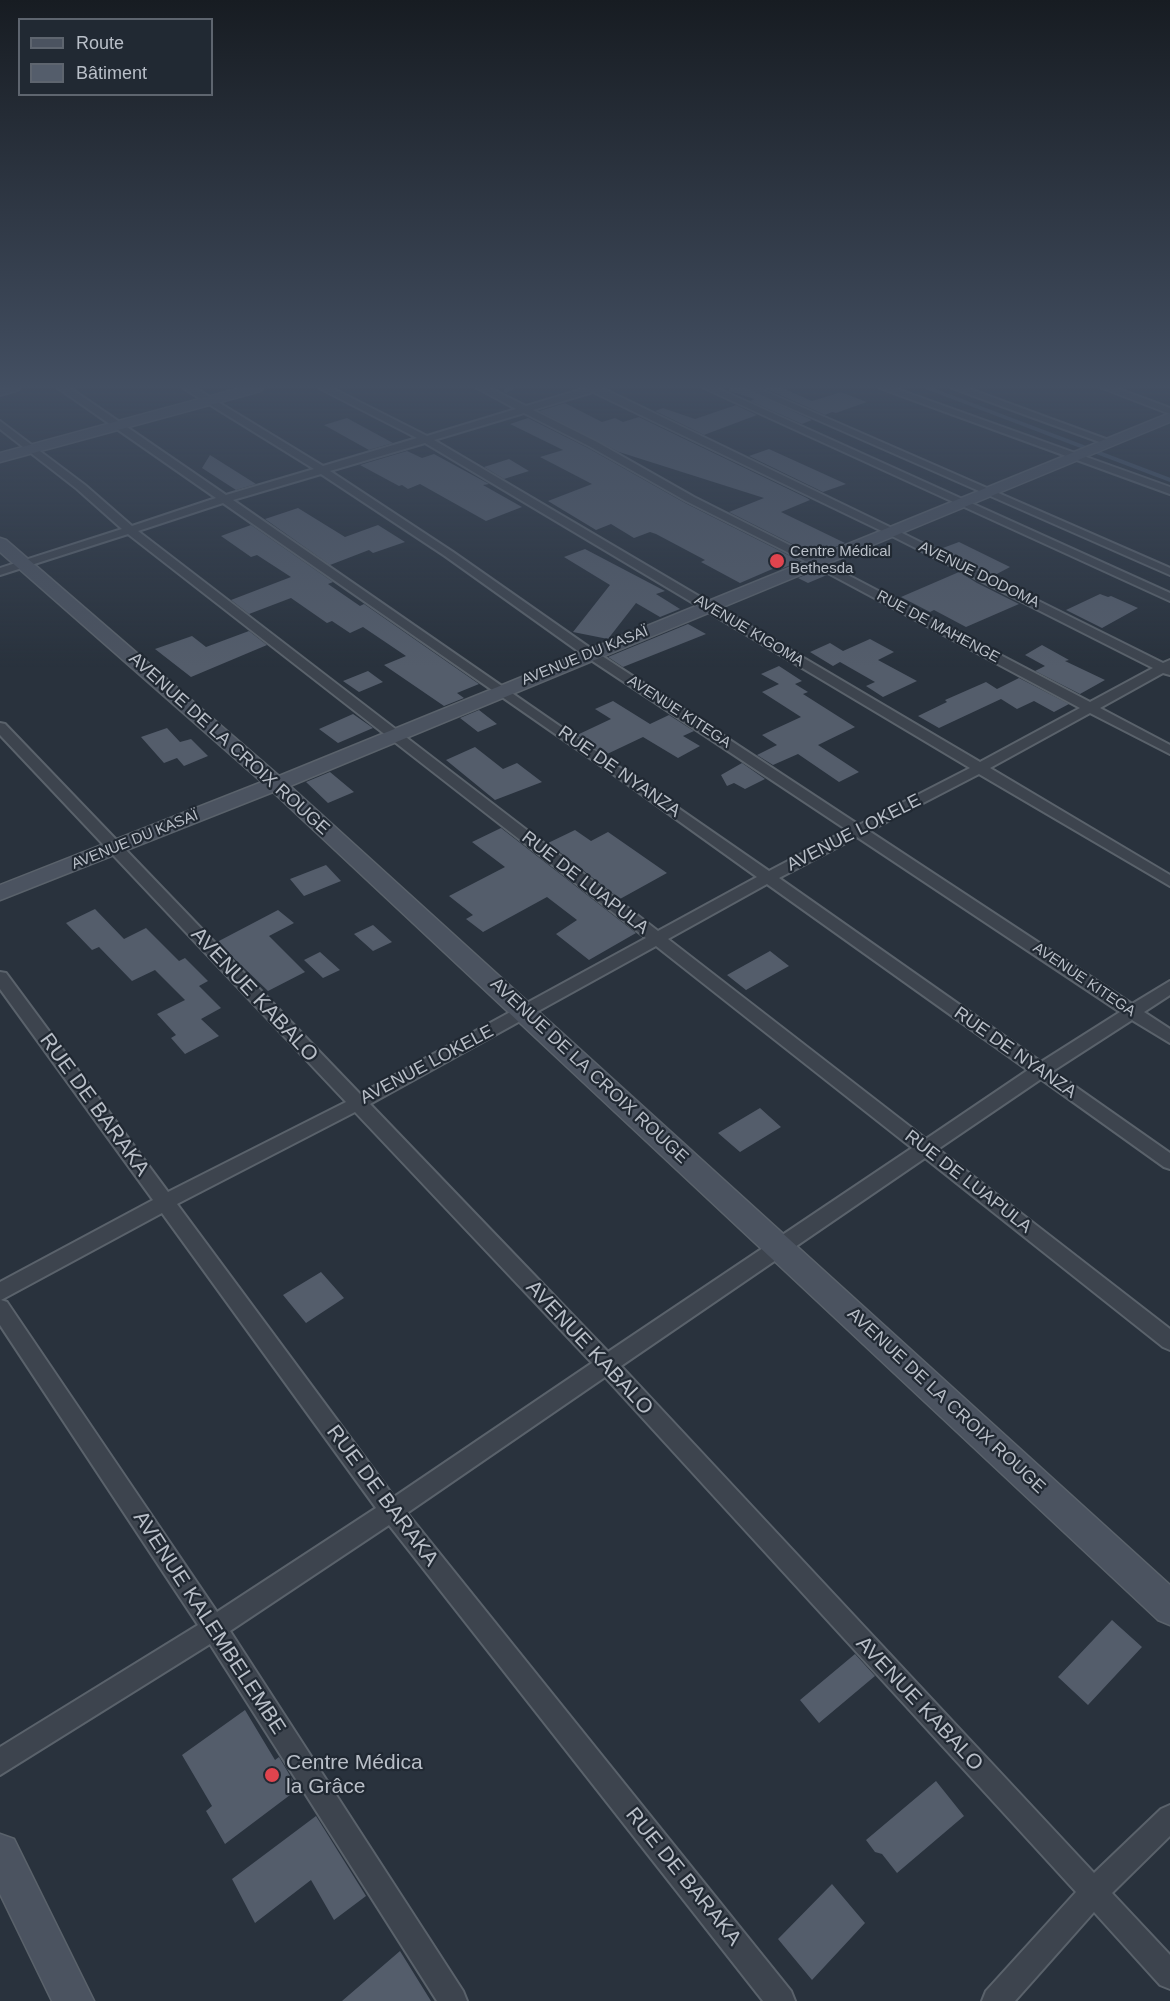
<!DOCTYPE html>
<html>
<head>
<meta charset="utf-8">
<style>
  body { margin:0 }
  #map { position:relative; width:1170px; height:2001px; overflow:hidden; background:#29323d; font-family:Arial,sans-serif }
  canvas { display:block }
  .legend { position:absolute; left:18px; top:18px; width:195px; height:78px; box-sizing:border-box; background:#212933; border:2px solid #5e656f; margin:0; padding:8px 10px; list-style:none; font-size:18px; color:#b9bfc8 }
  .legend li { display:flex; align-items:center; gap:12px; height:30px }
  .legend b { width:30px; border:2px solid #5e656f }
</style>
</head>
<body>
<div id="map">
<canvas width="1170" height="2001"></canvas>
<ul class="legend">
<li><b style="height:8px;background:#4b5360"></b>Route</li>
<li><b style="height:16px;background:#545d6b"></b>Bâtiment</li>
</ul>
</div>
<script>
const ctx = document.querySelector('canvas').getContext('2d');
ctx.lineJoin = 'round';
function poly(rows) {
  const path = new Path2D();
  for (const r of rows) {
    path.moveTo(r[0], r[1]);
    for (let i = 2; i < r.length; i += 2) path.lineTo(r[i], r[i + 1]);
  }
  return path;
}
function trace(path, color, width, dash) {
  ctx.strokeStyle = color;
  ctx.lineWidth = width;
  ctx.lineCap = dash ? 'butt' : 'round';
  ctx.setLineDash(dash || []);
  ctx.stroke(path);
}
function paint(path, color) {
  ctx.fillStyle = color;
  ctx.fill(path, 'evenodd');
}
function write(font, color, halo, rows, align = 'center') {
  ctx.font = font + ' Arial,sans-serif';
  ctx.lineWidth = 4.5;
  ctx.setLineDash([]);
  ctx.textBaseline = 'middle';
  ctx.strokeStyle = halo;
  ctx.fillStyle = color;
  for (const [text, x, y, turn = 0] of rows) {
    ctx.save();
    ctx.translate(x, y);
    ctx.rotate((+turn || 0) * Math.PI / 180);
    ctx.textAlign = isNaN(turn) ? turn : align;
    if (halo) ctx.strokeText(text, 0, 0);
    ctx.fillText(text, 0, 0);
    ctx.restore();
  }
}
const stream = poly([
  [928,388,1170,480],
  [506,391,512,388]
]);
const building = poly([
  [729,388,743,388,812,420,802,424,750,401,754,399,729,391],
  [764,388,783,388,812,401,841,392,867,402,836,413,832,412,825,415],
  [565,403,602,422,615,418,623,422,639,417,807,498,810,500,781,512,845,543,814,555,729,512,764,498,619,452,539,411],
  [736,405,757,415,704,435,655,411,663,408,695,419],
  [347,418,393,443,369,450,324,425],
  [528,418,588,448,685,503,800,561,781,569,777,567,740,583,701,562,705,560,656,534,650,532,634,538,611,524,596,530,548,501,592,484,540,457,563,450,510,424],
  [769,449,846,484,823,492,749,456],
  [407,451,422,458,434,454,489,484,483,485,522,507,486,521,420,484,408,489,402,485,399,486,360,465],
  [210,455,256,484,236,490,202,468],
  [509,459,529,471,504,479,484,467],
  [298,508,345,537,378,525,405,542,373,553,369,550,330,565,265,519],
  [251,525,333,582,328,584,360,606,364,604,479,684,457,693,464,698,444,706,384,665,406,656,363,627,350,633,332,621,327,623,291,598,249,614,231,600,291,577,257,555,251,557,221,536],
  [959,542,1010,567,993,576,940,549],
  [585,549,665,591,656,594,680,609,660,617,636,603,608,639,573,632,610,585,564,557],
  [818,570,827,575,808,583,798,578],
  [959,572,977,583,1019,604,966,627,934,610,930,612,901,597],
  [1100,594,1108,597,1111,596,1138,608,1102,628,1066,610],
  [688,624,706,634,623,667,608,657],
  [249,631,267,645,191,677,155,649,192,636,206,647],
  [870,639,894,652,878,660,917,681,883,697,866,686,875,682,840,662,833,666,810,652,830,643,843,651],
  [1042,645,1069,660,1065,661,1105,680,1080,694,1035,671,1045,666,1025,655],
  [779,666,802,681,795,684,808,692,803,694,855,727,818,745,859,772,839,782,798,754,773,765,757,755,777,745,762,735,801,717,762,692,779,684,761,674],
  [368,671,383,682,359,692,343,681],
  [1019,678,1069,704,1054,712,1034,701,1017,709,1001,699,939,728,918,716,947,702,945,700,986,682,997,689],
  [613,701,650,724,669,715,694,731,683,736,700,746,678,758,643,737,605,755,577,735,611,719,595,709],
  [479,710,497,724,478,732,460,718],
  [353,714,373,728,338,743,319,729],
  [167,728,180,742,191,739,208,756,184,766,177,758,164,763,141,737],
  [475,747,503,769,517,763,542,782,495,800,446,760],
  [742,763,765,779,745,789,734,783,727,786,721,775],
  [330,772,354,792,328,803,306,782],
  [501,828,636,933,589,960,556,934,577,920,547,897,483,932,466,919,473,915,449,896,505,867,472,842],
  [575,830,591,841,608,832,667,873,620,899,548,843],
  [326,865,341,881,304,896,290,879],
  [95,909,124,939,146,928,179,961,185,958,208,981,199,986,221,1008,201,1019,219,1036,185,1054,171,1038,176,1035,157,1014,185,1000,155,970,132,981,99,947,92,950,66,923],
  [278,910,294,923,269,936,305,972,268,991,217,942],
  [373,925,392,942,373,951,354,934],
  [770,951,789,966,746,990,727,975],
  [320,952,340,970,323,978,304,960],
  [760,1108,781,1127,740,1152,718,1133],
  [321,1272,344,1298,306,1323,283,1295],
  [1112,1620,1142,1647,1088,1705,1058,1677],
  [855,1654,875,1676,819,1723,800,1700],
  [245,1710,275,1760,279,1757,298,1789,225,1844,206,1811,212,1806,182,1755],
  [936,1781,964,1816,897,1873,882,1854,875,1852,866,1840],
  [316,1816,366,1896,334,1920,311,1880,255,1923,232,1879],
  [832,1884,865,1923,812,1980,778,1939],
  [400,1951,431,2001,342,2001]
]);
const street = poly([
  [20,388,18,390,0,395,0,389,20,388],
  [58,388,70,388,226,495,314,469,183,388,195,388,323,466,417,438,319,388,332,388,427,436,516,409,477,388,490,388,526,406,586,388,602,388,896,530,1163,663,1170,660,1170,675,1163,673,1100,708,1170,745,1170,754,1090,713,990,768,1170,875,1170,886,979,774,869,831,1132,1004,1170,981,1170,995,1144,1012,1170,1029,1170,1043,1132,1020,1053,1071,1170,1153,1170,1169,1164,1167,1041,1079,938,1149,1170,1329,1170,1350,1163,1347,925,1158,621,1366,1094,1873,1161,1809,1170,1805,1170,1836,1112,1893,1170,1955,1170,1989,1160,1985,1094,1912,1015,2001,982,2001,986,1991,1076,1892,605,1377,407,1513,791,1991,795,2001,763,2001,389,1525,230,1631,463,1991,467,2001,437,2001,210,1644,0,1775,0,1747,198,1625,0,1325,0,1282,153,1200,0,989,0,972,6,973,168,1192,346,1102,0,735,0,723,5,724,360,1094,646,938,128,534,0,575,0,568,122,529,77,489,0,429,0,421,85,485,132,526,216,498,58,388],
  [593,392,888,534,1153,668,1090,702,821,561,694,497,597,442,533,410,593,392],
  [524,413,589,446,686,501,813,565,1080,708,980,762,434,440,524,413],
  [425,443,970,768,859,825,593,650,453,552,330,471,425,443],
  [321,474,445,556,585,656,847,830,769,871,233,500,321,474],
  [223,503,623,781,757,877,658,931,138,531,223,503],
  [857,837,1120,1012,1041,1062,779,878,857,837],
  [767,884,1028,1070,926,1139,668,939,767,884],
  [656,946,912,1148,608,1352,370,1104,656,946],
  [355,1112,592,1363,394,1497,177,1204,355,1112],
  [162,1213,376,1508,217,1612,7,1302,1,1300,162,1213],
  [704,388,717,388,1170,593,1170,601,704,388],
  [745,388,758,388,1170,568,1170,575,745,388],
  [880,388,894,388,1170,487,1170,494,880,388],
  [952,388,967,388,1114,442,1105,444,952,388],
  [1102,388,1116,388,1170,408,1170,414,1102,388]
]);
const secondary = poly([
  [240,388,263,388,261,391,0,462,0,453,240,388],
  [1170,413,1170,422,290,786,1170,1585,1170,1625,1158,1620,273,792,0,900,0,885,262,782,0,552,0,538,6,540,279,776,1170,413],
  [0,1834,14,1839,94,2001,52,2001,0,1894,0,1834]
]);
const markers = [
  [777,561,8,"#e0444e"],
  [272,1775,8,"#e0444e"]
];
const farPoinames = [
  ["Centre Médical",790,552],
  ["Bethesda",790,569]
];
const farStreetnames = [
  ["AVENUE DODOMA",979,575,26],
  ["RUE DE MAHENGE",938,627,28],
  ["AVENUE KIGOMA",749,631,31],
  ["AVENUE DU KASAÏ",585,656,-22],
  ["AVENUE KITEGA",679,712,33],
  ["AVENUE DU KASAÏ",135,840,-22],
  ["AVENUE KITEGA",1084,980,34]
];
const streetNames = [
  ["AVENUE DE LA CROIX ROUGE",229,744,42],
  ["RUE DE NYANZA",619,772,35],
  ["AVENUE LOKELE",854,833,-27],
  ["RUE DE LUAPULA",585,883,38],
  ["RUE DE NYANZA",1015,1053,35],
  ["AVENUE LOKELE",427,1065,-28],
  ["AVENUE DE LA CROIX ROUGE",589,1071,43],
  ["RUE DE LUAPULA",968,1182,38],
  ["AVENUE DE LA CROIX ROUGE",946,1401,43]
];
const nearStreetnames = [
  ["AVENUE KABALO",254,995,47],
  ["RUE DE BARAKA",94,1105,54],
  ["AVENUE KABALO",589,1348,47],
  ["RUE DE BARAKA",382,1496,53],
  ["AVENUE KALEMBELEMBE",209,1623,57],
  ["AVENUE KABALO",919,1704,47],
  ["RUE DE BARAKA",683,1877,51]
];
const nearPoinames = [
  ["Centre Médica",286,1763],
  ["la Grâce",286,1787]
];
trace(stream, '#415064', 4);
paint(building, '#545d6b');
trace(street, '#5a626b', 4);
trace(secondary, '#5a626b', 3);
paint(street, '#3d444e');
paint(secondary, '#4b5360');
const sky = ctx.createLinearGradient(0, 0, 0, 668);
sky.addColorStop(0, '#171c22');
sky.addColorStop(0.58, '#434f62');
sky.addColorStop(1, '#434f6200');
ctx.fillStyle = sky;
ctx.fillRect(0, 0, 1170, 668);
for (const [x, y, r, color] of markers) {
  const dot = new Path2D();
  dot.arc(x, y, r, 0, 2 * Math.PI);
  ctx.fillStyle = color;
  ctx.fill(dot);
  trace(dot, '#212933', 2);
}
write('15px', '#b9bfc8', '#212933', farPoinames, 'left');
write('15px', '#b9bfc8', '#212933', farStreetnames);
write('18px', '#b9bfc8', '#212933', streetNames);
write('21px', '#b9bfc8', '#212933', nearStreetnames);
write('21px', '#b9bfc8', '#212933', nearPoinames, 'left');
</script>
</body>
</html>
